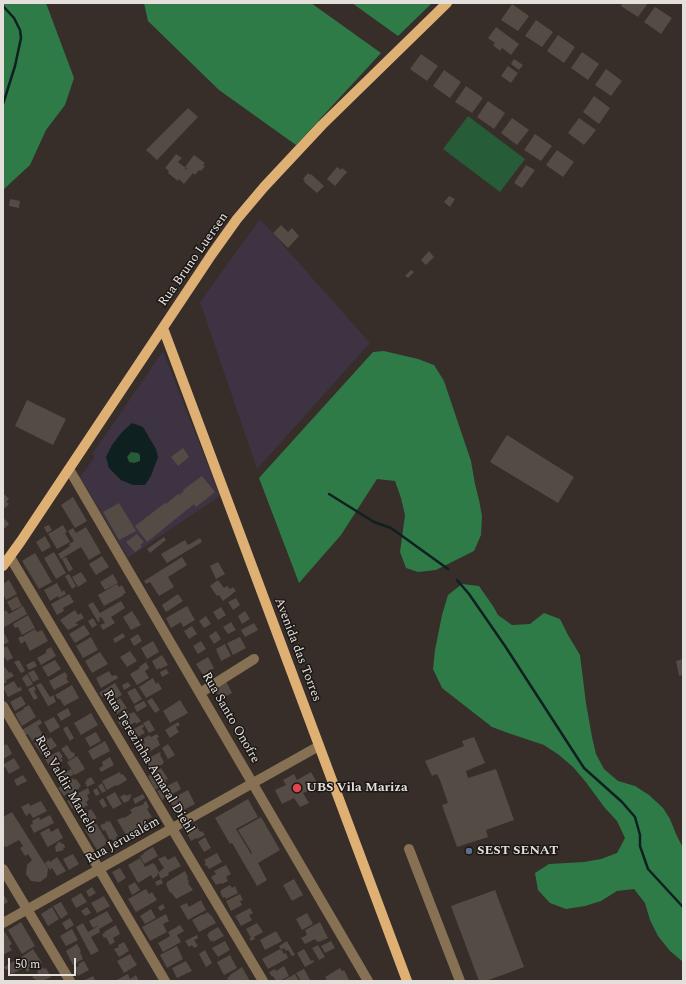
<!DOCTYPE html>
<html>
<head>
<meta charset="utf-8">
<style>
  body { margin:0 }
  #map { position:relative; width:686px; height:984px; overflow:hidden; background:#372d29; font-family:Spectral,serif }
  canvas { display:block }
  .frame { position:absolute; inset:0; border:4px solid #e5dfdc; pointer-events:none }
  .scale { position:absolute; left:8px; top:958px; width:68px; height:18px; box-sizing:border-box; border:2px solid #e5dfdc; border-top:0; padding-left:5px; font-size:12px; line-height:14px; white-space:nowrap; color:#e5dfdc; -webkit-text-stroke:3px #1b1714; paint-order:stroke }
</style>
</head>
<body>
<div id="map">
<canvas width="686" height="984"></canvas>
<div class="frame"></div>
<div class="scale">50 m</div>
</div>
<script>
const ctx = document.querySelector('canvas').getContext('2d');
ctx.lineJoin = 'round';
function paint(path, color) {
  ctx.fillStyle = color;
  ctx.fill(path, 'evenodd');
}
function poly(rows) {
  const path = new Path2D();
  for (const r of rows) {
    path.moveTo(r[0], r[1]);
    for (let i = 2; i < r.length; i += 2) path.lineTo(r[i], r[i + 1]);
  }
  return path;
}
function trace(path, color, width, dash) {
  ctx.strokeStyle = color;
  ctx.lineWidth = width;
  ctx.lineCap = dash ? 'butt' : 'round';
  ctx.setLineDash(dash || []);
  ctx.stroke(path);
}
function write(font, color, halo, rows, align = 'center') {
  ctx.font = font + ' Spectral,serif';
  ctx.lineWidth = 3;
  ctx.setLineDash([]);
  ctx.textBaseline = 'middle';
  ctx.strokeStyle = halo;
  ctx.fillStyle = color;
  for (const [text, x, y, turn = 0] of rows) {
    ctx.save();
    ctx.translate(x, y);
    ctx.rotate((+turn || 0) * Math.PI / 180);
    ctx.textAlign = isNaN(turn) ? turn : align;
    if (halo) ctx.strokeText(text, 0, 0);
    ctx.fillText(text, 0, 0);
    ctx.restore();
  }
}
const industrial = poly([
  [260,219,370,343,257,469,200,302],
  [163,351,220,496,128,558,80,477,94,458,93,453]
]);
const green = poly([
  [468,116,525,159,500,192,443,149],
  [131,452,138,453,140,455,140,461,134,463,129,462,127,457]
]);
const forest = poly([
  [3,3,46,3,74,78,65,105,46,130,30,165,4,189,3,195],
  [144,3,311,3,381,53,296,145,219,90,148,21],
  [352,3,432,3,398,36],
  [384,351,418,359,434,365,444,381,471,461,475,484,479,500,482,516,481,535,474,551,436,570,418,572,406,568,400,552,405,515,401,498,395,481,377,479,341,535,299,583,259,478,373,352],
  [462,584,479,586,493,606,498,615,512,625,530,624,544,613,560,619,568,635,580,655,586,703,592,737,596,754,604,769,618,781,635,786,649,795,663,808,670,819,676,834,683,848,683,962,670,951,658,936,650,920,645,903,634,889,617,891,601,901,585,906,566,909,550,903,538,890,535,873,549,864,584,862,601,859,617,853,625,838,617,821,605,808,585,781,573,767,559,755,544,745,508,733,492,727,442,688,433,669,435,650,442,615,448,595]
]);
const water = poly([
  [132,423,143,427,156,449,158,457,151,476,145,485,133,485,121,480,109,468,106,457,112,445,122,432],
  [131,452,138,453,140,455,140,461,134,463,129,462,127,457]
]);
const stream = poly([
  [3,6,14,18,20,30,21,38,15,66,3,104],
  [329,494,374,522,391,528,448,569],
  [457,580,469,594,505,646,584,768,622,802,635,817,640,835,640,846,648,869,683,907]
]);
const building = poly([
  [622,3,648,3,638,17,621,6],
  [512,4,529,16,518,31,501,20],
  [655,7,672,18,661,34,644,22],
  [536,20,553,32,542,47,525,36],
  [496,27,519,44,511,55,502,48,500,51,493,45,495,43,488,38],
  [558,35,575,47,564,63,547,51],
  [582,52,599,64,588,80,571,68],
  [421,54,438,66,427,81,410,69],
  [514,59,523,65,519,70,511,64],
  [508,66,518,73,511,83,501,76],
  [606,69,622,81,611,96,595,85],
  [444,70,461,82,450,98,433,86],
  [466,86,483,98,472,113,455,102],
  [594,96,610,108,599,124,583,112],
  [488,101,505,113,494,129,477,117],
  [188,108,198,117,157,160,146,150],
  [512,118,529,130,517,145,501,133],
  [579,118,596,130,584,145,568,133],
  [535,134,552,146,541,161,524,150],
  [557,150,574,162,563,177,546,165],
  [176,154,182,158,178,162,186,168,185,169,186,170,187,168,185,167,194,155,205,163,203,165,205,166,201,171,199,170,195,175,193,173,184,184,179,179,178,181,168,173,169,171,165,168],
  [526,165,535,170,522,188,514,183],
  [337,167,341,170,342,168,347,172,335,186,327,179],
  [308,173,310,175,311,174,324,186,317,193,304,182,305,181,303,179],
  [449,196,455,199,450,207,444,202],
  [10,199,20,201,19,208,9,206],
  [281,225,288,232,292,228,299,236,288,248,273,233],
  [429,251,434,257,426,265,421,260],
  [411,270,414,272,408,278,405,276],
  [27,400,66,419,53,445,15,426],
  [507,435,574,477,558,503,490,462],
  [183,448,189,457,178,466,171,457],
  [202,476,215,492,196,507,194,504,147,542,135,526,165,503,166,504,178,494,179,495,184,491,183,490],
  [3,493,9,499,6,502,9,504,5,508,3,506],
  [73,497,87,521,75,528,61,505],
  [119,503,136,531,119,540,103,512],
  [3,517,9,524,3,530],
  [49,525,52,530,47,533,44,527],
  [63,525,67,532,65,533,70,542,57,549,48,534],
  [86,527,101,553,89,560,81,547,61,559,58,554,70,546,69,544,74,541,68,531,73,528,76,533],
  [137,534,144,542,140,545,142,547,135,552,126,542],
  [45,536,51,547,42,552,36,542],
  [164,537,166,540,150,553,147,549],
  [200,538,202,542,167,563,161,554,185,540,188,545],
  [54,552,66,573,56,579,44,558],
  [35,553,52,582,39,589,22,561],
  [102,556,109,567,96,575,89,564],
  [66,557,73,569,69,572,62,559],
  [182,557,187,565,168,577,174,587,159,596,150,582,146,584,144,581],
  [218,562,225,574,216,579,210,566],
  [81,572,87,581,78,587,72,577],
  [69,574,76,586,72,589,65,576],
  [113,574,118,583,105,590,100,582],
  [9,580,17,594,6,600,3,594,3,584],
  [218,580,224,588,227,586,230,589,233,587,236,591,223,601,219,595,217,596,210,586],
  [57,583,62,592,64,590,66,594,59,598,58,596,50,601,44,590],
  [117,584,119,587,122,585,126,593,123,594,124,595,104,606,98,595],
  [69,594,74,602,63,608,64,611,57,615,51,604],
  [178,594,183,601,166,612,162,605],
  [17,596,22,606,12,611,7,602],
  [236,598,240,605,233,610,228,602],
  [121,601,125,608,111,617,115,623,103,630,100,625,105,623,101,617,99,618,100,621,98,622,88,605,93,602,100,613],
  [23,606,27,614,3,628,3,612,6,610,9,614],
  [187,606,195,620,183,627,181,622,171,628,166,618],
  [221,607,226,615,218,620,213,612],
  [75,610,78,615,81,613,84,618,75,623,76,624,77,623,78,625,68,630,60,620],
  [132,611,141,625,131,630,123,617],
  [245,611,250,619,242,624,238,616],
  [28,615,35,628,22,635,18,627,15,628,13,624],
  [206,616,211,624,204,628,199,621],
  [93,618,97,625,92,628,88,621],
  [231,622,236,630,228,634,223,627],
  [254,623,258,630,245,637,241,630],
  [84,625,90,634,75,643,69,634],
  [192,626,197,634,189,639,184,631],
  [35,629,37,632,42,630,48,641,30,651,25,641,21,644,18,638,22,636,23,637,24,637,23,636],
  [216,631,221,639,214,644,209,636],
  [3,633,4,633,9,642,3,645],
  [123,633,125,637,115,643,113,639],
  [138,634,142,641,134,646,130,639],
  [91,637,98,650,83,658,76,646],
  [240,637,246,648,233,655,227,643],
  [153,641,159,652,147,659,141,648],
  [201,641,206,649,198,654,193,646],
  [225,644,231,656,221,661,216,649],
  [7,646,13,658,7,661,3,655,3,648],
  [51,647,56,656,41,665,37,658,46,653,46,650],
  [130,651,137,661,127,667,120,657],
  [100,652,108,664,92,673,85,661],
  [162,655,168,665,160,669,159,668,157,670,152,661],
  [208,657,214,668,203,675,196,664],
  [683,659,683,675,679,676,676,661],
  [19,660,25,671,21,673,14,662],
  [55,660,61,669,48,677,42,667],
  [34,661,37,666,29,670,26,665],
  [146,662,149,668,145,671,149,678,137,685,130,674,140,668,139,667],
  [5,667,9,673,11,672,14,676,6,680,7,682,3,684,3,668],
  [166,669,169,673,162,677,160,672],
  [34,670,39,679,33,682,28,673],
  [109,671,112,676,116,675,118,678,101,688,96,678],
  [65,672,68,677,66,678,69,682,54,690,49,681],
  [27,674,33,684,27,687,22,678],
  [153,678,156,684,158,682,162,689,146,698,139,687],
  [14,681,18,688,21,687,22,690,8,697,3,687],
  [226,681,232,693,220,699,214,688],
  [128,682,131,686,124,690,122,685],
  [41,683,50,697,54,695,54,697,56,702,48,706,36,685],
  [115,683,122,695,109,702,105,695,102,697,99,693],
  [72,685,79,698,64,706,60,699,58,699,55,695],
  [34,686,36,690,34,691,38,698,34,700,28,689],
  [135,688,142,699,134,704,127,692],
  [21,696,26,704,15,711,10,702],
  [120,698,127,708,117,714,110,704],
  [152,698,160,710,155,713,147,701],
  [180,700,188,713,170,723,163,711],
  [144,701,147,706,137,712,134,706],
  [29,705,36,717,22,726,15,714,24,709,23,708],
  [68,708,71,715,61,721,57,714],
  [127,711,129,714,134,712,141,721,136,724,135,722,124,730,123,728,122,728,118,722,119,721,116,717],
  [91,713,98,725,81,735,74,723],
  [54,717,60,727,50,733,44,722],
  [40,719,42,723,38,726,43,735,32,741,28,734,26,735,22,730],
  [149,720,155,730,149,733,143,723],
  [178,722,180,725,176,727,179,732,170,738,165,730],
  [143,724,144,727,142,728,145,733,136,738,132,730],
  [67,726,74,738,70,741,63,729],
  [96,732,101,741,90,747,85,738],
  [157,734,159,737,157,738,160,745,143,756,137,747,145,743,143,739,149,735,151,737],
  [46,736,48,739,51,737,57,746,42,755,34,743],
  [474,737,485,763,466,771,468,778,496,769,514,820,486,830,488,837,457,847,442,805,448,803,440,780,437,774,432,776,425,761,464,746,462,741],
  [105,741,110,751,93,760,88,751],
  [7,744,12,754,3,759,3,746],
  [168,744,175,755,168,759,162,748],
  [67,745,72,753,73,752,75,754,74,755,75,756,69,760,61,749],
  [59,751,63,757,61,758,63,761,50,768,45,759],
  [160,752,161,754,160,755,164,762,163,763,163,764,151,770,145,760],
  [77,756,85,769,75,775,67,762],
  [110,757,114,765,101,772,99,768,103,766,102,762],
  [14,758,20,768,9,774,5,767,3,767,3,762,4,764],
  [161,768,168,779,165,780,167,783,155,790,148,776],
  [71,769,74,774,65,780,62,775],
  [120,772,121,775,123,774,127,780,117,786,116,785,107,790,102,781],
  [311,772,319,786,303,793,309,803,300,807,294,798,282,804,275,790,286,785,283,780,294,774,297,780],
  [23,775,27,781,17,786,14,780],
  [91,777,95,783,87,787,85,782,87,781,86,780],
  [73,778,74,780,76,779,81,786,79,787,80,788,70,794,69,793,64,796,58,788],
  [177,781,181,789,162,800,157,791],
  [102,783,106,791,102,793,98,786],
  [88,788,90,793,87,795,89,800,86,802,88,805,75,812,73,808,72,809,67,801,79,795,78,793],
  [97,788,100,794,96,796,93,790],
  [188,790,195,804,176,814,169,800],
  [115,792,122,804,113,809,106,797],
  [125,794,126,796,131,794,132,795,130,796,131,798,129,799,130,800,124,803,120,797],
  [143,794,145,798,135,804,133,799],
  [103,798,107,806,103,808,99,801],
  [248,799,258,817,236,829,251,854,252,853,238,830,261,817,280,850,258,863,267,880,257,886,232,843,230,844,215,818],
  [41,801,47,811,33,818,30,813,26,816,21,807,29,803,30,806],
  [146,801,149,807,147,809,152,817,143,822,146,828,142,830,140,827,126,835,117,820,124,817,124,818,132,813,130,810,137,806,137,807,144,804,144,802],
  [91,809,97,818,84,825,79,817,88,812,88,811],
  [12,812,43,861,48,868,47,877,40,882,31,881,26,874,27,865,32,860,28,854,25,856,20,848,23,846,19,840,6,847,3,846,3,817],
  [50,815,54,823,34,833,30,825,33,824,32,821,39,817,40,820],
  [106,821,107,822,110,821,118,836,116,837,116,839,113,841,112,839,110,840,105,830,103,831,100,825,106,823,105,822],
  [96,823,108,843,97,850,85,830],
  [196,824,200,832,202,831,205,835,197,839,196,838,191,841,185,830],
  [49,828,51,832,58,828,63,838,48,847,47,846,40,833],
  [205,837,211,848,204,852,198,842],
  [61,842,62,844,64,844,65,848,63,848,64,850,56,852,55,846,57,845,57,843],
  [153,847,158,856,144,864,140,856,144,854,143,853],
  [217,853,222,862,209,869,207,866,206,866,204,864,206,863,204,860],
  [73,854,79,864,69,870,63,859],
  [165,856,168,860,175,856,181,866,168,873,169,875,161,879,158,873,157,873,158,875,153,879,151,875,138,883,128,865,140,858,145,867,153,863,157,867,156,867,159,872,164,868,158,859],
  [57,857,66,871,57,876,52,868,50,870,45,863,49,860,50,862],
  [226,865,231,874,226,877,228,881,222,884,221,883,216,885,211,877,216,874,214,871],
  [120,868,126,878,118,883,112,872],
  [185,871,188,877,187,878,189,882,188,883,193,890,176,899,171,892,170,893,166,884,167,883,167,882],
  [161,879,163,883,157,886,155,882],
  [294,879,303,895,292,901,283,885],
  [135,882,140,890,132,895,128,886],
  [230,885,232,888,235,886,238,893,226,899,225,897,223,898,220,892,221,891,221,890],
  [92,887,96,893,89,897,86,891],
  [146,889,149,894,152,892,157,900,136,912,128,899],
  [495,890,524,967,486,981,479,981,451,906],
  [3,893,8,902,3,905],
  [81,893,87,902,76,908,71,899],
  [240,894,243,900,240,901,242,905,231,911,226,901],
  [104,896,110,906,97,913,91,903],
  [201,900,206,910,188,920,180,906,187,903,189,907],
  [61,902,68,914,61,919,53,906],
  [163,904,165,908,160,911,158,907],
  [52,907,59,919,48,926,41,914],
  [87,907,91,913,85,916,81,911],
  [250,908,253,913,249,915,252,920,241,926,235,916],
  [151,909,156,918,145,924,140,916],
  [107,911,113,921,99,929,100,932,91,937,99,951,91,955,76,927,83,923,88,932,98,926,97,926,93,928,89,921],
  [208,912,210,915,211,915,216,923,199,932,192,920,203,914,203,915],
  [307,913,313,924,302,930,296,919],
  [166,914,169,921,163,924,167,932,150,941,142,927],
  [70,918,74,925,66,930,62,923],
  [21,922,35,946,22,954,8,930],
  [320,922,328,938,319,942,319,941,317,942,315,939,305,944,301,938,307,935,305,930],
  [257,923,263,932,254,937,255,939,251,941,249,938,251,938,246,929],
  [116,925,120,934,113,938,115,942,110,945,106,937,104,938,102,934,105,933,104,932],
  [180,925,184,931,177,935,181,942,163,952,158,943,170,936,168,932],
  [218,927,224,936,213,942,213,940,211,942,207,935,209,934,208,933],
  [72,929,78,940,66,946,60,936],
  [276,931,282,941,265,950,260,940],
  [5,932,12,944,9,946,12,950,3,955,3,933],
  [197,935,198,938,194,940,198,946,194,948,192,945,189,947,185,941],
  [225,941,230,950,218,957,212,948],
  [287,941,295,955,292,956,288,950,286,951,284,948,281,950,279,946],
  [331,941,335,948,325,953,321,946],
  [124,942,129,951,119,957,114,949,119,947,118,945],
  [77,944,81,951,80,952,83,959,73,965,66,951],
  [318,945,325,957,319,960,312,948],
  [177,946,183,959,167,968,160,955],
  [33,949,42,963,27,972,24,967,28,965,26,962,23,964,20,958],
  [280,949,281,951,282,950,284,954,286,953,288,958,268,969,262,959],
  [304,949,311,961,313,960,314,962,305,967,297,953],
  [205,950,212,963,206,967,199,954],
  [130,954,137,965,124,973,117,961],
  [230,955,237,968,224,975,217,962],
  [16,960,17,962,19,961,23,968,12,974,8,969,6,970,4,967],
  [84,961,89,970,78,976,74,968,79,966,78,964],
  [186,961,192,971,177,978,172,968],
  [284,966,289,976,280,981,276,981,273,976,272,977,269,972,275,969,276,971],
  [43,967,44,969,46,968,51,977,43,981,36,981,35,979,34,979,32,977,38,974,37,971],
  [242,967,250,981,229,981,227,978,230,976,230,975],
  [340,968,342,971,344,970,349,980,347,981,327,981,325,977],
  [304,969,310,980,309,981,301,981,296,973],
  [128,974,130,979,136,975,139,981,115,981],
  [295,974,299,981,282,981],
  [93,976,96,981,83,981]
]);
const minor = poly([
  [69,469,368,981],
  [10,557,263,981],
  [200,693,254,659],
  [3,706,165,981],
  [409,849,460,981],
  [3,869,70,981],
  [3,923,319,746]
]);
const major = poly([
  [163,328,407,981],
  [3,566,21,541,212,254,237,219,264,187,322,125,447,3]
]);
const markers = [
  [297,788,5,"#e0444e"],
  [469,851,4,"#5c6f8a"]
];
const streetNames = [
  ["Rua Bruno Luersen",194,260,-55],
  ["Avenida das Torres",297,650,69],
  ["Rua Santo Onofre",230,718,60],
  ["Rua Terezinha Amaral Diehl",148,762,59],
  ["Rua Valdir Martelo",65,785,60],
  ["Rua Jerusalém",123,841,-29]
];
const poiNames = [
  ["UBS Vila Mariza",306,788],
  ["SEST SENAT",477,851]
];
paint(industrial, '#3d3342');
paint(green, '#265c37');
paint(forest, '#2e7b48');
paint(water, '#0f2020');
trace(stream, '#0f2020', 2.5);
paint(building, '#554b45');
trace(minor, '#877154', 10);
trace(major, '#deb074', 10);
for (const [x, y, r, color] of markers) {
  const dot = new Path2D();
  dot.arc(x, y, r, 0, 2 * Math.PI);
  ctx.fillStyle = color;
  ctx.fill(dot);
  trace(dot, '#1b1714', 1.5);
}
write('13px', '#e5dfdc', '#1b1714', streetNames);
write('bold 13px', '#e5dfdc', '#1b1714', poiNames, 'left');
</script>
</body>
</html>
